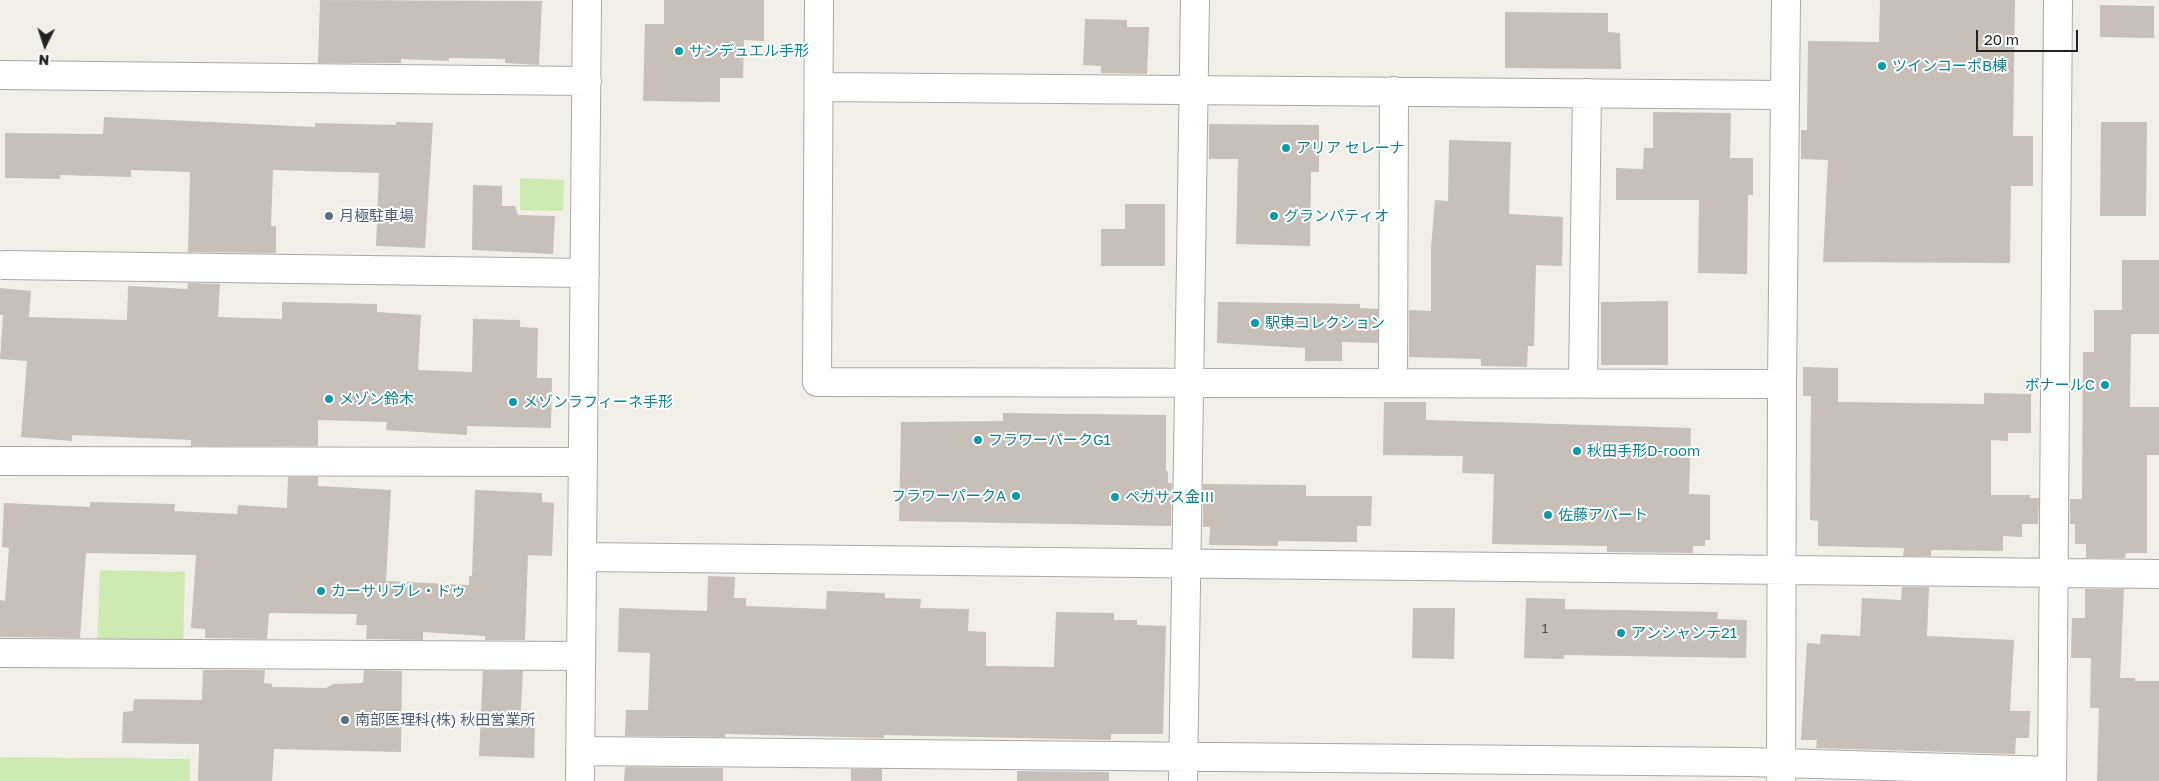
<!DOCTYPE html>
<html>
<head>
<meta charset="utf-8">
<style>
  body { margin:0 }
  #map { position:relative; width:2159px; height:781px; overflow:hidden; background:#f2efe9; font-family:"Golos Text",sans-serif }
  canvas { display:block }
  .north { position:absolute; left:20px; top:20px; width:50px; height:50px; -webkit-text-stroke:4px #fff; paint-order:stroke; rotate:184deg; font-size:14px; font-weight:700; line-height:20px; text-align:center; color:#222 }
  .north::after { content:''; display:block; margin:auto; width:18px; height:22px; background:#222; clip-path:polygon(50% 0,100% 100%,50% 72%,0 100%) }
  .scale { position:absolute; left:1976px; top:30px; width:102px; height:22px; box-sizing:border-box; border:2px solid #222; border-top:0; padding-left:6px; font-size:15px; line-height:18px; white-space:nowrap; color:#222; -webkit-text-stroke:4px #fff; paint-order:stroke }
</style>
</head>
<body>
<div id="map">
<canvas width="2159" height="781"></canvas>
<div class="north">N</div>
<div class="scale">20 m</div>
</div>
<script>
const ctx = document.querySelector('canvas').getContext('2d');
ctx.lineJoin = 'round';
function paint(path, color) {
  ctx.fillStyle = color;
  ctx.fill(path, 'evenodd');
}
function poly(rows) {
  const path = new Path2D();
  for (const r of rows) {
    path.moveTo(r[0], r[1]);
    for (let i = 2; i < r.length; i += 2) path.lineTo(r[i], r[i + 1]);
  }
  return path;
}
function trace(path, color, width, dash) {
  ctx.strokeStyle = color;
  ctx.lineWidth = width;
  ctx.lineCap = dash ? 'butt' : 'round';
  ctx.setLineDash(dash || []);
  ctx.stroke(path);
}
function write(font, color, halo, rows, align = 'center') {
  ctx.font = font + ' "Golos Text","Noto Sans JP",sans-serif';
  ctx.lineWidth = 4;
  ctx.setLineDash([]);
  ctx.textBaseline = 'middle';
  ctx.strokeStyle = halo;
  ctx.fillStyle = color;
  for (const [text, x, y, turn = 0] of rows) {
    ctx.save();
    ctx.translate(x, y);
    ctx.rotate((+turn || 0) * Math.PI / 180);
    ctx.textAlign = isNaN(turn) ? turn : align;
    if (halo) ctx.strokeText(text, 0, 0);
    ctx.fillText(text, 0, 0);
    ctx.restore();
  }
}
const grass = poly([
  [520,178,564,180,563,211,520,210],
  [100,570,185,572,183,647,97,645],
  [0,757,190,759,190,781,0,781]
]);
const building = poly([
  [320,0,542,1,539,65,505,63,505,59,449,58,449,61,401,59,401,63,318,63],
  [664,0,764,0,764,41,744,40,743,78,720,78,720,102,643,101,645,24,664,24],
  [1880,0,2015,0,2013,136,2033,136,2033,186,2011,186,2010,263,1823,262,1828,160,1801,159,1801,130,1807,130,1808,41,1879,42],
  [2100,5,2154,6,2154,38,2100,37],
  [1505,12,1608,13,1608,32,1620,33,1621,69,1505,68],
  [1085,19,1127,20,1127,27,1149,27,1147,74,1101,73,1101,66,1083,65],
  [1653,112,1731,113,1730,158,1753,158,1753,195,1748,195,1747,274,1698,273,1699,200,1616,200,1616,168,1643,169,1644,148,1653,148],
  [104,117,315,127,315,123,396,125,396,122,433,123,425,248,376,246,379,173,273,170,271,226,276,226,276,253,188,252,190,172,131,170,131,177,60,175,60,179,5,178,5,133,103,134],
  [2101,122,2147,122,2146,216,2100,216],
  [1209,124,1319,125,1319,172,1311,172,1310,246,1236,244,1238,159,1209,159],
  [1449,140,1511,142,1509,214,1563,217,1562,266,1536,265,1534,346,1528,346,1527,367,1481,366,1481,359,1409,357,1409,310,1431,311,1431,248,1435,200,1448,201],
  [473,185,502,186,502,206,515,206,518,215,555,216,553,254,472,250],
  [1125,204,1165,204,1165,266,1101,266,1101,229,1125,229],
  [2122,260,2159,260,2159,334,2131,334,2130,407,2159,407,2159,455,2147,455,2147,553,2126,553,2125,558,2086,558,2086,544,2075,544,2075,524,2070,524,2070,499,2082,499,2083,352,2094,352,2094,310,2122,310],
  [188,283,220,284,218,317,282,319,282,302,377,304,377,312,421,315,418,370,472,372,473,319,520,320,520,327,538,328,537,378,552,378,551,428,467,426,467,435,386,430,387,422,318,420,318,446,191,446,191,440,72,435,72,441,21,437,27,361,0,359,3,315,0,315,0,288,31,291,29,317,127,320,128,286,187,289],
  [1668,301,1668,365,1601,365,1601,302],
  [1218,302,1360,304,1360,308,1378,309,1378,343,1342,342,1342,361,1305,361,1305,348,1217,343],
  [1803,367,1838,368,1838,402,1984,404,1984,393,2031,394,2031,433,2008,433,2008,441,1991,440,1991,495,2030,495,2030,498,2039,498,2038,524,2022,524,2022,537,2003,536,2003,551,1931,550,1931,556,1903,556,1904,548,1818,546,1818,521,1810,520,1811,396,1803,396],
  [1384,402,1426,402,1426,420,1691,428,1689,494,1710,495,1710,540,1705,540,1705,546,1693,546,1693,553,1607,552,1607,546,1492,544,1494,474,1462,473,1463,456,1383,455],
  [1003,413,1166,415,1166,471,1168,471,1168,483,1172,483,1171,526,899,521,901,422,1003,421],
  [288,477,318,477,318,486,391,490,386,581,469,585,469,576,472,576,475,490,542,493,542,502,554,503,552,556,528,555,525,640,485,640,485,636,423,632,423,640,366,639,367,625,356,625,357,614,269,613,267,639,205,638,205,629,191,628,196,555,86,553,80,638,0,637,0,600,5,601,9,548,2,547,4,503,90,507,90,502,175,504,174,511,237,514,238,505,287,508],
  [1203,484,1306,485,1306,496,1372,496,1371,526,1357,526,1357,542,1278,541,1278,546,1209,545,1210,527,1203,527],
  [708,576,735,577,734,598,746,598,746,606,826,609,827,591,885,593,885,598,921,599,920,608,969,609,968,631,986,632,986,666,1054,667,1056,612,1114,613,1114,620,1137,620,1137,625,1166,626,1163,734,1111,734,1111,740,884,735,884,738,725,734,725,737,625,736,626,710,648,710,650,653,618,652,619,608,707,611],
  [1902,587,1929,587,1927,636,2014,640,2010,711,2030,711,2029,738,2016,738,2015,754,1816,748,1817,740,1801,740,1807,643,1820,644,1821,634,1860,636,1862,598,1901,600],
  [2085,589,2124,589,2120,678,2135,678,2135,681,2159,681,2159,781,2097,781,2099,708,2090,708,2091,658,2071,658,2072,618,2085,618],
  [1526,598,1565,599,1565,609,1718,612,1717,619,1747,620,1746,658,1564,655,1564,659,1524,658],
  [1413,608,1455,608,1454,659,1412,658],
  [203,670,265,670,264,683,272,684,272,687,326,688,333,684,363,683,364,670,402,671,401,752,274,749,272,781,198,781,199,744,122,743,123,712,133,711,134,699,202,700],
  [483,671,523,671,520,725,535,725,534,758,479,756],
  [625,767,723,768,723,781,624,781],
  [851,769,882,769,882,781,851,781],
  [1017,771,1109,772,1109,781,1017,781]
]);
const minor = poly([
  [819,0,817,382,1782,384],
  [0,75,587,81],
  [819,87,1784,95],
  [4,265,585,273],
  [1393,383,1394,91],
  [1583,383,1587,93],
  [0,461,583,462],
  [582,557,2159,574],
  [0,653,581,656],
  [580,751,1748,762,2052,771],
  [580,781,587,0],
  [1183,781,1195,0],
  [1781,781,1782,384,1786,0],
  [2052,781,2058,0]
]);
const markers = [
  [679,51,5,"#0f9aa8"],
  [1882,66,5,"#0f9aa8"],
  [1286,148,5,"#0f9aa8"],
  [329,216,5,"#5c6f8a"],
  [1274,216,5,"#0f9aa8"],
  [1255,323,5,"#0f9aa8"],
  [2105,385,5,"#0f9aa8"],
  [329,399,5,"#0f9aa8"],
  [513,402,5,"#0f9aa8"],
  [978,440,5,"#0f9aa8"],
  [1577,451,5,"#0f9aa8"],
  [1016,496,5,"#0f9aa8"],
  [1115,497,5,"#0f9aa8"],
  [1548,515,5,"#0f9aa8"],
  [321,591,5,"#0f9aa8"],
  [1621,633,5,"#0f9aa8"],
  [345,720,5,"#5c6f8a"]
];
const numberNames = [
  ["1",1545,629]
];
const cultureNames = [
  ["サンデュエル手形",689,51],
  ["ツインコーポB棟",1892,66],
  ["アリア セレーナ",1296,148],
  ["グランパティオ",1284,216],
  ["駅東コレクション",1265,323],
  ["ボナールC",2095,385,"right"],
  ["メゾン鈴木",339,399],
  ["メゾンラフィーネ手形",523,402],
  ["フラワーパークG1",988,440],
  ["秋田手形D-room",1587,451],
  ["フラワーパークA",1006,496,"right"],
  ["ペガサス金III",1125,497],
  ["佐藤アパート",1558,515],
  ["カーサリブレ・ドゥ",331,591],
  ["アンシャンテ21",1631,633]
];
const serviceNames = [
  ["月極駐車場",339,216],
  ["南部医理科(株) 秋田営業所",355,720]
];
paint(grass, '#cdebb0');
paint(building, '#c7bfb8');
trace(minor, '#a9a9a9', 30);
trace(minor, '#fff', 28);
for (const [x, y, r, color] of markers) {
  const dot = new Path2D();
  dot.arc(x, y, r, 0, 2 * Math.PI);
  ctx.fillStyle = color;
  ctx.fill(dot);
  trace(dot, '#fff', 2);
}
write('12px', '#4b4948', null, numberNames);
write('15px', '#0d838f', '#fff', cultureNames, 'left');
write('15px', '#4e5e75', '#fff', serviceNames, 'left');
</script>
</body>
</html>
